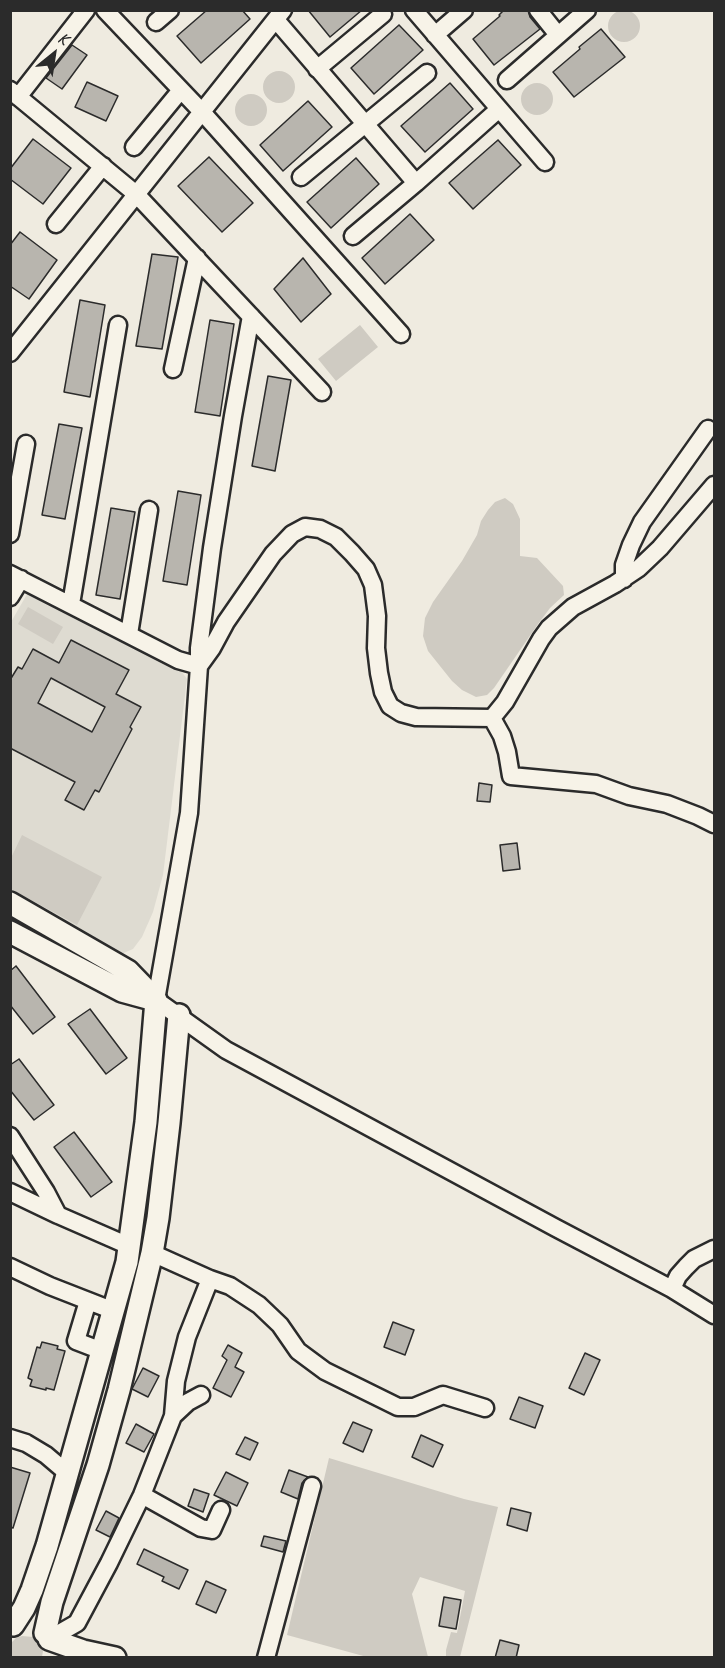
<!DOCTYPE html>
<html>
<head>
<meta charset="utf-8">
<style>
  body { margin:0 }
  #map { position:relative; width:725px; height:1668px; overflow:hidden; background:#efebe0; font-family:Caveat,sans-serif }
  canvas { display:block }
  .frame { position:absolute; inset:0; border:12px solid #2b2b2b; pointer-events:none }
  .north { position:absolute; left:24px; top:24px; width:60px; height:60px; -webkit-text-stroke:4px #f7f3e8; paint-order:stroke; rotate:30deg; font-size:16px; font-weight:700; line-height:24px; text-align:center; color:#2b2b2b }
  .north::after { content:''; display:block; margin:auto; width:21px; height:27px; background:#2b2b2b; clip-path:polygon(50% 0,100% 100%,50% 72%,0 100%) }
</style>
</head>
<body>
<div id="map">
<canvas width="725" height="1668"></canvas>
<div class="frame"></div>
<div class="north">K</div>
</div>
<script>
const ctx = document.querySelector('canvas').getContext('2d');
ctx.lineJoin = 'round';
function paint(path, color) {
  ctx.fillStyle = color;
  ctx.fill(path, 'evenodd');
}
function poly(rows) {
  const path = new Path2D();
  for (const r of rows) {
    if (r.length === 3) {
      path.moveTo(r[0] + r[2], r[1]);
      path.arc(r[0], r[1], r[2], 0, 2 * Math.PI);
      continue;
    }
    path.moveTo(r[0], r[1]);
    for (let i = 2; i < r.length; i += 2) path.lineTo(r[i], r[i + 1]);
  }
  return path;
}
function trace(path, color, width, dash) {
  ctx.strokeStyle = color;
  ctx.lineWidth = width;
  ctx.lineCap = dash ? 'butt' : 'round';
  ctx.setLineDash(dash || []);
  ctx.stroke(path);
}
const built = poly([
  [30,589,179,668,187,679,163,875,153,912,142,937,133,949,119,955,11,895,11,622]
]);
const green = poly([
  [624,26,16],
  [279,87,16],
  [537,99,16],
  [251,110,16],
  [360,325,378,347,336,381,318,359],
  [505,498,513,504,520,519,520,556,537,558,563,586,564,595,550,608,538,624,494,688,487,695,476,697,462,690,452,681,428,651,423,636,425,618,433,602,462,561,477,535,481,521,488,510,495,502],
  [28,607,63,627,53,644,18,624],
  [22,835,102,877,77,925,11,889,11,858],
  [329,1458,464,1499,498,1507,460,1657,446,1657,446,1650,451,1632,457,1633,465,1591,420,1577,412,1594,428,1657,367,1657,287,1635],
  [22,1636,33,1637,38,1641,43,1651,42,1657,11,1657,10,1644,16,1638]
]);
const building = poly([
  [207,10,242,10,250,19,201,63,177,36,207,10],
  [308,10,362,10,330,37,308,10],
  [504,10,528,10,530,17,540,29,494,65,473,39,500,16,499,15,504,10],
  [399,25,423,50,374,94,351,68,399,25],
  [601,29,625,57,574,97,553,72,580,49,579,47,601,29],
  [72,45,87,55,62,89,46,78,72,45],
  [87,82,118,96,106,121,75,107,87,82],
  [450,83,473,109,425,152,401,126,450,83],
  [308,101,332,127,283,171,260,145,308,101],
  [33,139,71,168,43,204,10,179,10,169,33,139],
  [498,140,521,165,473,209,449,183,498,140],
  [209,157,253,203,222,232,178,186,209,157],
  [356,158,379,184,331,228,307,202,356,158],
  [410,214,434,240,385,284,362,258,410,214],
  [20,232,57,260,29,299,10,286,10,245,20,232],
  [152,254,178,257,162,349,136,346,152,254],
  [303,258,331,294,301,322,274,289,303,258],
  [80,300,105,305,90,397,64,392,80,300],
  [210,320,234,324,220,416,195,412,210,320],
  [268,376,291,380,275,471,252,466,268,376],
  [59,424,82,428,65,519,42,515,59,424],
  [178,491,201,495,187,585,163,581,178,491],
  [111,508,135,512,120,599,96,595,111,508],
  [71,640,129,670,116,694,141,707,130,727,132,729,99,792,95,790,84,810,65,800,75,782,10,748,10,680,18,667,22,669,33,649,59,663,71,640],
  [51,678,105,707,92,732,38,703,51,678],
  [479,783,492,785,490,802,477,801,479,783],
  [517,843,520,869,503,871,500,845,517,843],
  [16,966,55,1017,33,1034,10,1005,10,971,16,966],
  [90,1009,127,1058,106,1074,68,1024,90,1009],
  [19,1059,54,1105,34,1120,10,1090,10,1065,19,1059],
  [74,1132,112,1182,91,1197,54,1147,74,1132],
  [393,1322,414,1330,405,1355,384,1347,393,1322],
  [42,1342,58,1346,57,1349,65,1351,54,1390,46,1388,46,1390,30,1386,32,1380,28,1378,37,1347,40,1348,42,1342],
  [228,1345,242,1353,235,1367,244,1372,231,1397,213,1388,227,1360,222,1356,228,1345],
  [585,1353,600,1360,584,1395,569,1388,585,1353],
  [143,1368,159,1376,148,1397,132,1389,143,1368],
  [519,1397,543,1406,535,1428,510,1419,519,1397],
  [353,1422,372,1430,363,1452,343,1443,353,1422],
  [136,1424,154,1434,144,1452,126,1443,136,1424],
  [421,1435,443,1445,433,1467,412,1457,421,1435],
  [245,1437,258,1443,250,1460,236,1454,245,1437],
  [10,1467,30,1473,13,1528,10,1527,10,1467],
  [289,1470,308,1477,302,1483,298,1499,281,1492,289,1470],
  [226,1472,248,1483,237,1506,214,1495,226,1472],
  [194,1489,209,1494,203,1512,188,1506,194,1489],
  [511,1508,531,1513,527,1531,507,1525,511,1508],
  [106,1511,119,1518,110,1537,96,1530,106,1511],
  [264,1536,286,1541,283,1552,261,1546,264,1536],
  [144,1549,188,1570,179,1589,162,1581,164,1577,137,1564,144,1549],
  [206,1581,226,1590,216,1613,196,1604,206,1581],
  [444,1597,461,1600,456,1629,439,1626,444,1597],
  [500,1640,519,1645,516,1658,495,1658,500,1640]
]);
const minor = poly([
  [105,10,203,113,401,334],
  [414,10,545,162],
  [538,10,558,35],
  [276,20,416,183],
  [156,22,170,10],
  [435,35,464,10],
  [317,69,383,14],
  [507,80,587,10],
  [10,90,136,194,322,392],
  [18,97,86,10],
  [134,147,181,90],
  [301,177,427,73],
  [56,224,103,166],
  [353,236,416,183,499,109],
  [251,316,233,416,212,548,199,648,199,666,189,813,156,1000,226,1050,556,1228,672,1289,714,1315],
  [10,353,283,10],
  [173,369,197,258],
  [10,534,26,444],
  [10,574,178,660,199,666,212,648,226,622,273,554,292,534,305,527,320,529,336,537,352,553,366,569,373,585,377,616,376,648,379,673,383,692,390,706,401,713,416,717,492,718],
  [624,579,624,565,631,545,642,522,708,429],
  [10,597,21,579],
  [71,604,118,325],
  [129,634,149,510],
  [492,718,505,702,541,639,549,628,573,607,615,584,639,568,660,548,714,485],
  [492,718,502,736,507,752,511,776,596,784,629,796,667,804,698,816,714,824],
  [10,1136,46,1192,58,1215],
  [10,1192,58,1215,129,1246],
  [152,1253,210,1279,230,1286,259,1305,280,1325,298,1351,325,1371,398,1407,414,1407,443,1395,485,1408],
  [10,1267,50,1286,114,1311],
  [672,1289,678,1276,686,1267,694,1259,714,1249],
  [88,1301,76,1341,102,1351],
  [173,1416,188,1402,201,1395],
  [10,1438,26,1443,46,1455,66,1472],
  [142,1495,201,1528,212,1530,221,1510],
  [49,1639,77,1623,109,1563,142,1495,173,1416,176,1381,187,1337,210,1279],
  [266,1658,312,1486]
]);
const major = poly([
  [10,903,128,971,156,1000,146,1122,127,1262,47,1546,32,1590,24,1608,13,1625],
  [10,932,122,991,155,1000],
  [45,1633,52,1602,98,1465,119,1390,152,1253,158,1218,169,1123,179,1015],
  [49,1639,83,1651,115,1658]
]);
paint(built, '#dedbd1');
paint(green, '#cfcbc2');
paint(building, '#b8b5ae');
trace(building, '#2b2b2b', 1.5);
trace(minor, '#2b2b2b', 21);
trace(major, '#2b2b2b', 26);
trace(minor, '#f7f3e8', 16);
trace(major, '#f7f3e8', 21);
</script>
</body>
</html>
